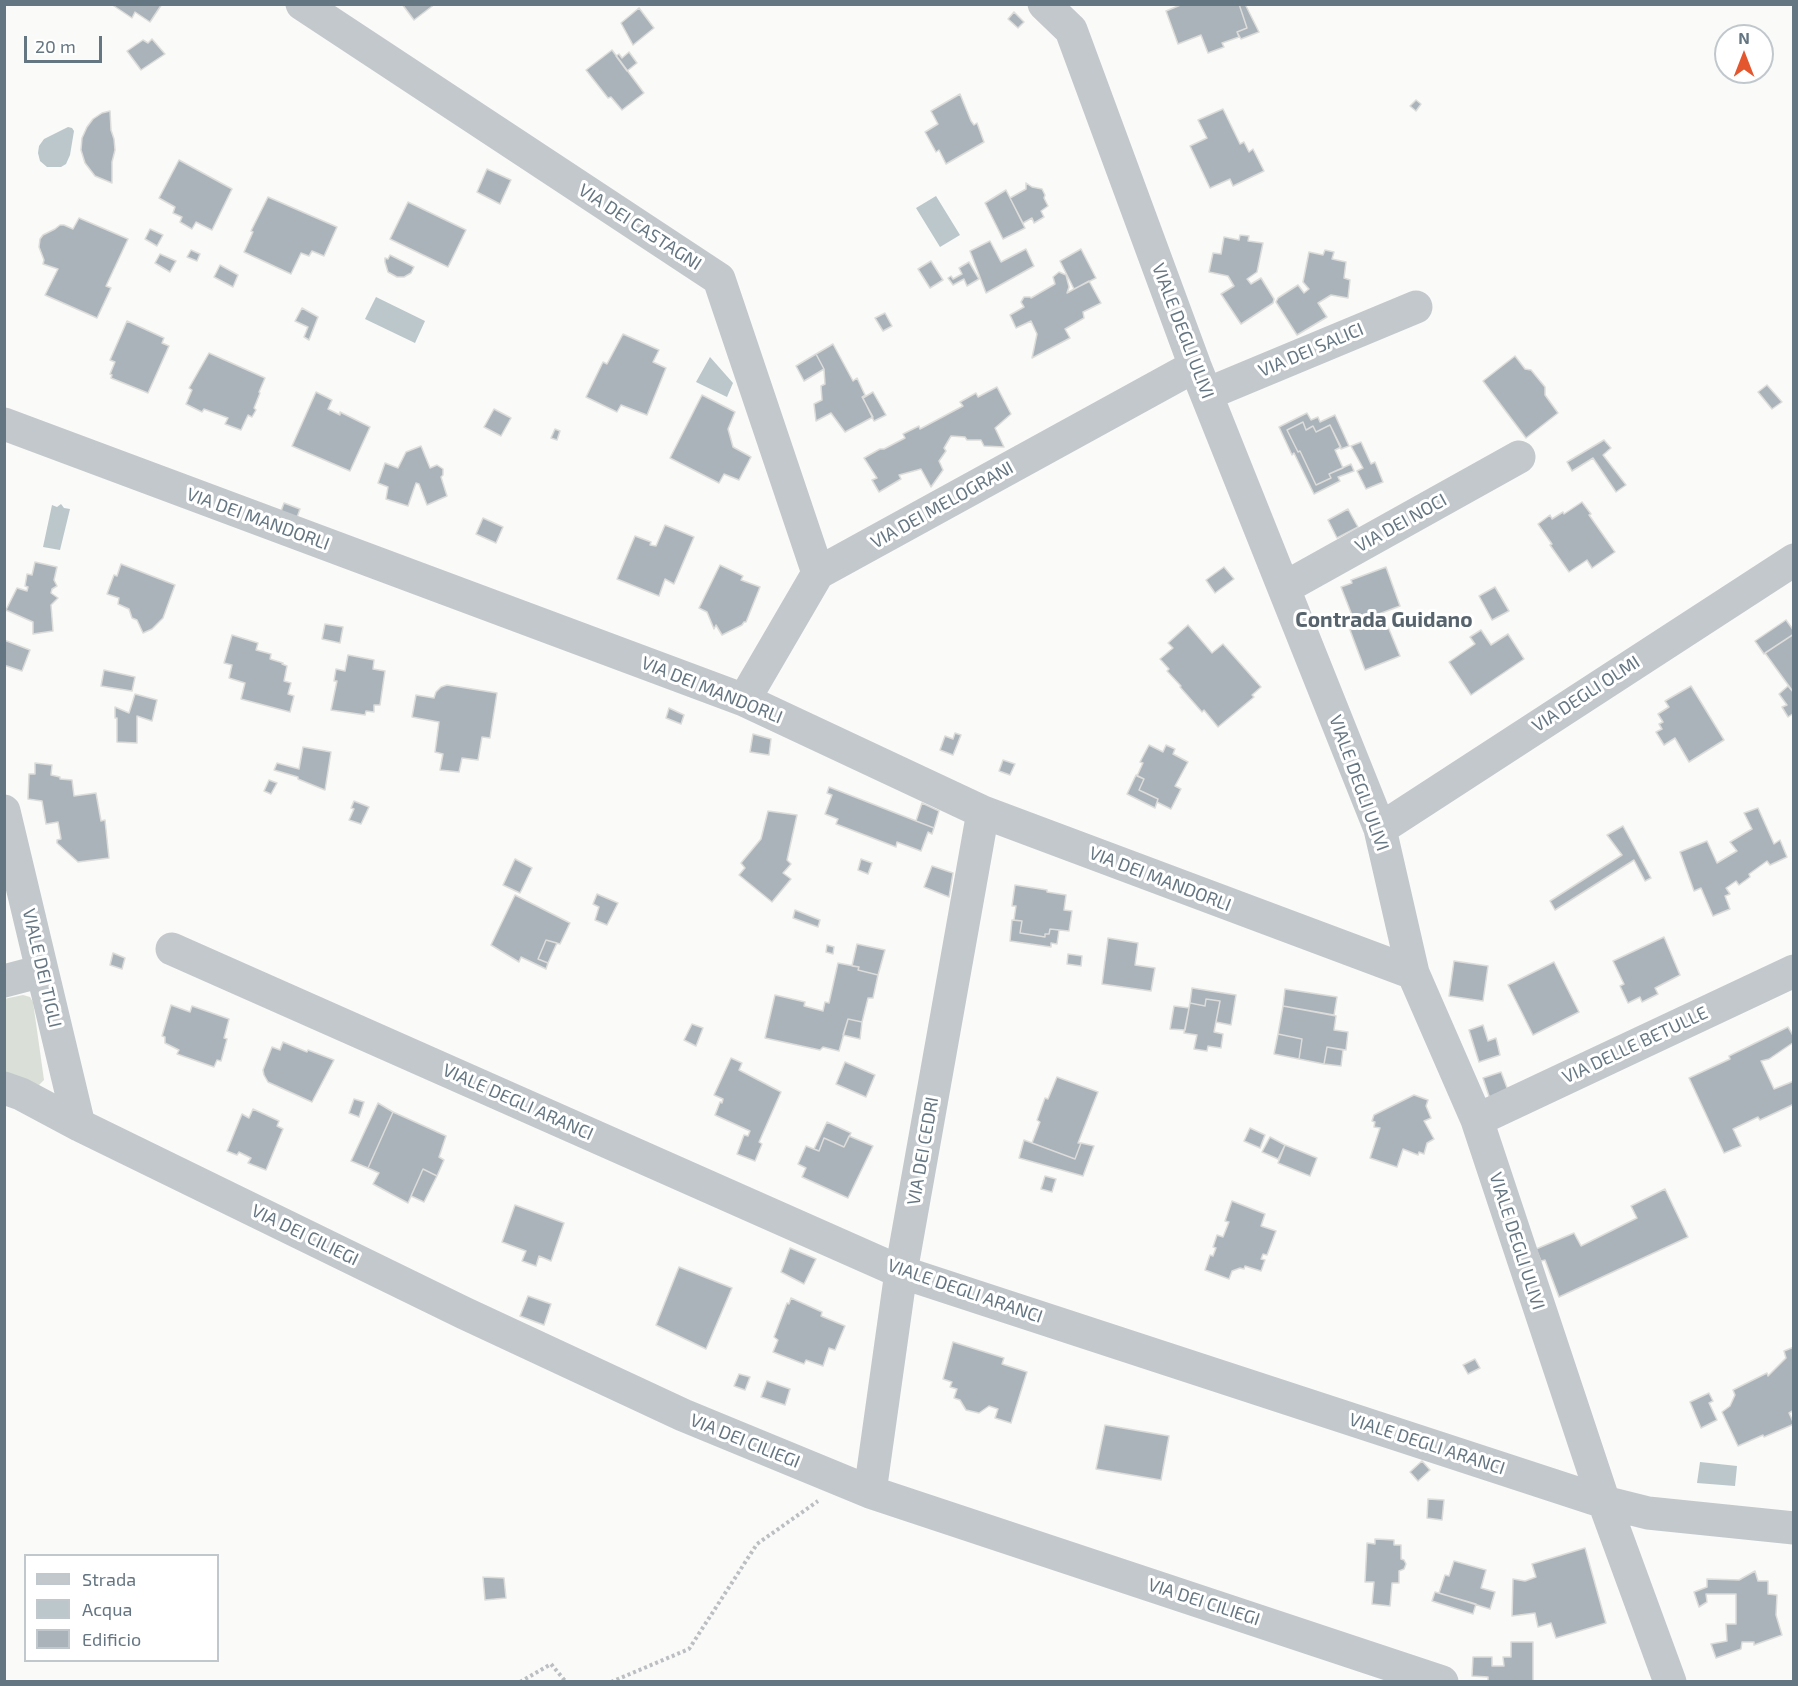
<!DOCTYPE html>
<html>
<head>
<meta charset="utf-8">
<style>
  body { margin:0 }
  #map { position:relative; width:1798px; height:1686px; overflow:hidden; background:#fafaf8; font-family:"Exo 2",sans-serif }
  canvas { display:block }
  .frame { position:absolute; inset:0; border:6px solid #657683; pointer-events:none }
  .legend { position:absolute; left:24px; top:1554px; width:195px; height:108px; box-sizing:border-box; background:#fff; border:2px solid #c1c8cd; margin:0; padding:8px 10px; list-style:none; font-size:18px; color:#657683 }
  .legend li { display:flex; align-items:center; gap:12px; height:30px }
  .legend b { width:30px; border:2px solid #c1c8cd }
  .north { position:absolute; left:1714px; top:24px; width:60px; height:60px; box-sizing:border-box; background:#fff; border:2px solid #c1c8cd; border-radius:50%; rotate:0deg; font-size:16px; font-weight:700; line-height:24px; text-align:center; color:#657683 }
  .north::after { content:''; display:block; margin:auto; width:21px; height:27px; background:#e4572e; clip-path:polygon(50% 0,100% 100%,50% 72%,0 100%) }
  .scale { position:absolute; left:24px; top:36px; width:78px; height:27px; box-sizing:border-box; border:3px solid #657683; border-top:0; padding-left:8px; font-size:18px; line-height:21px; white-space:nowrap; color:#657683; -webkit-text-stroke:4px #fff; paint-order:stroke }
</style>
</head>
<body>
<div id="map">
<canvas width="1798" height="1686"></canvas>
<div class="frame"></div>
<ul class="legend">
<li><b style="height:8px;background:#c3c8cc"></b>Strada</li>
<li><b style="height:16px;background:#bbc7cb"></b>Acqua</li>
<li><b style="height:16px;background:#aab3b9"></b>Edificio</li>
</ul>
<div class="north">N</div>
<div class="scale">20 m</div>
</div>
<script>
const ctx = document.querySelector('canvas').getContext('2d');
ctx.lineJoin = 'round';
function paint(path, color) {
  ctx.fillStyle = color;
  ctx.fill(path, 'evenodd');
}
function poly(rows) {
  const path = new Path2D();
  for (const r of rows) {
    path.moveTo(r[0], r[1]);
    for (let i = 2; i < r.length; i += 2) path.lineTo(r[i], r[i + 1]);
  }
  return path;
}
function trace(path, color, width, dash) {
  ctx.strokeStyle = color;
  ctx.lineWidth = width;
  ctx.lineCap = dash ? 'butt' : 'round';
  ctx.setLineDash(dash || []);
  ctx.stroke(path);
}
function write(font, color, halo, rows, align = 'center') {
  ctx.font = font + ' "Exo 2",sans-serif';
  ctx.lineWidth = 6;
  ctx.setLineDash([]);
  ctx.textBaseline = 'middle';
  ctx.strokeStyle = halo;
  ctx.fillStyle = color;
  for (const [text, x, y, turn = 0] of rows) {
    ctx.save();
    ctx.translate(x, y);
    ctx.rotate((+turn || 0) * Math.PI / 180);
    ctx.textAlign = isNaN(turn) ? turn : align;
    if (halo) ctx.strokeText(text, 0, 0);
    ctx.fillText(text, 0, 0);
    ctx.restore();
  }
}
const green = poly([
  [23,995,30,997,33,1002,44,1080,39,1085,5,1074,4,999]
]);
const water = poly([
  [68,127,72,128,74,131,70,155,66,164,61,167,47,167,40,161,38,153,39,146,44,139],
  [936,196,960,235,940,247,916,208],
  [376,297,425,321,415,343,365,319],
  [710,357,733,383,727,397,696,382],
  [61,504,64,508,70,509,60,550,43,547,52,505,57,507],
  [1700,1462,1737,1466,1735,1486,1697,1483]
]);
const building = poly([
  [111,4,162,4,150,22,135,12,132,18,111,4],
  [402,4,435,4,414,20,402,4],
  [1183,4,1239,4,1247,28,1237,32,1239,37,1222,43,1224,47,1208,53,1201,35,1178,44,1166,11,1183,4],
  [1239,4,1245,4,1259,32,1241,39,1237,32,1247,28,1239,4],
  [639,8,654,28,633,45,621,23,639,8],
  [1014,12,1024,22,1018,28,1008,19,1014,12],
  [152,39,165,54,141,70,127,51,143,40,148,43,152,39],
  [612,50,644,93,622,110,611,97,608,98,586,70,612,50],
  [629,52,637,63,627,71,616,56,619,54,622,58,629,52],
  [960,94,971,121,974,125,977,123,984,142,946,164,939,150,936,152,925,132,938,124,931,111,960,94],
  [1416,100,1421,104,1416,111,1410,106,1416,100],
  [1223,109,1240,144,1244,142,1249,152,1253,149,1264,171,1233,186,1230,179,1210,188,1190,146,1207,138,1198,120,1223,109],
  [110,111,111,130,114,139,115,150,112,162,112,183,95,176,85,163,81,150,82,138,87,127,93,119,102,113,110,111],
  [179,160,232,189,212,230,196,222,192,229,180,222,182,217,173,213,175,207,159,198,179,160],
  [487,169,511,180,500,204,477,192,487,169],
  [1026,183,1032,187,1042,189,1045,195,1044,198,1048,206,1041,211,1044,217,1034,223,1032,218,1023,223,1010,198,1026,189,1026,183],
  [1006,190,1025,228,1003,239,985,203,1006,190],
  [268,197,337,227,324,256,312,251,309,256,301,253,291,274,244,252,253,232,251,231,268,197],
  [408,202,466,230,448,267,390,239,408,202],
  [79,218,128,239,106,286,111,288,97,318,45,295,58,269,43,264,44,260,39,247,40,239,43,235,55,229,60,225,64,225,73,229,79,218],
  [150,229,163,235,157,246,145,239,150,229],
  [1240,235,1249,236,1248,241,1263,243,1257,272,1247,279,1251,284,1261,278,1274,299,1273,303,1241,324,1221,294,1234,286,1228,276,1209,272,1213,253,1221,254,1224,237,1239,240,1240,235],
  [990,241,1001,262,1026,249,1034,266,986,293,970,251,990,241],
  [1081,249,1096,278,1074,289,1060,261,1081,249],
  [191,250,200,254,197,261,187,257,191,250],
  [1325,250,1334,252,1332,259,1346,262,1344,278,1350,280,1348,298,1331,295,1318,303,1327,317,1297,335,1276,302,1278,298,1298,285,1304,293,1309,289,1303,282,1309,252,1323,255,1325,250],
  [160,254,176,261,170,272,155,263,160,254],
  [390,255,414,267,411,273,404,277,397,277,388,272,385,262,385,258,388,259,390,255],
  [931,261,943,280,930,288,918,269,931,261],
  [969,262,979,279,967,286,964,279,953,285,948,278,951,276,953,279,962,274,959,268,969,262],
  [220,265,238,275,233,287,214,277,220,265],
  [1059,272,1066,275,1069,287,1067,293,1089,281,1101,303,1083,312,1084,318,1065,329,1070,338,1032,358,1037,334,1031,321,1016,328,1010,315,1024,307,1021,302,1024,297,1030,297,1031,298,1055,284,1053,277,1059,272],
  [302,308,318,317,309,340,304,337,308,327,295,321,302,308],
  [885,313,892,326,883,331,875,318,885,313],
  [127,321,164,338,162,343,169,346,148,393,111,378,112,375,110,374,115,362,110,360,127,321],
  [623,334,659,350,653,362,666,368,647,415,621,405,617,412,586,397,603,362,607,364,623,334],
  [833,344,853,381,857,378,865,395,862,397,873,417,845,432,831,413,816,421,814,404,822,400,821,386,825,384,824,369,816,354,833,344],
  [209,353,265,378,259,392,260,393,254,408,256,410,252,417,248,415,241,430,225,424,228,418,204,409,202,412,186,404,192,390,189,388,209,353],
  [816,354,824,369,804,381,796,366,816,354],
  [1515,356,1525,369,1531,370,1545,387,1545,395,1558,413,1526,438,1483,381,1515,356],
  [1767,385,1782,402,1772,409,1758,392,1767,385],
  [997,387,1011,414,995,428,1004,447,984,446,981,440,967,440,965,437,951,436,944,448,946,451,939,461,943,470,931,487,921,469,899,475,901,479,879,492,872,480,877,478,864,458,880,449,884,449,905,438,903,434,919,426,920,429,963,406,960,402,976,393,978,397,997,387],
  [316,392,332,400,328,409,340,415,340,412,370,427,350,471,292,446,316,392],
  [873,392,886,415,874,421,863,398,873,392],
  [702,395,735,412,728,429,733,447,751,457,739,480,724,474,719,483,670,458,702,395],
  [494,409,511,418,501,436,484,427,494,409],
  [1307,413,1311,420,1318,417,1320,422,1335,415,1349,446,1341,449,1330,425,1316,432,1313,426,1306,430,1303,422,1287,430,1298,452,1300,451,1316,485,1331,478,1329,474,1351,464,1354,471,1338,477,1340,481,1314,494,1294,453,1292,455,1279,427,1307,413],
  [1303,422,1306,430,1313,426,1316,432,1330,425,1341,447,1335,450,1343,468,1329,474,1331,478,1316,485,1300,451,1298,452,1287,430,1303,422],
  [555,429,560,431,557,440,551,438,555,429],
  [1604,440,1611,448,1603,455,1626,485,1616,492,1593,458,1572,471,1567,462,1604,440],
  [1361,442,1371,464,1375,462,1383,482,1366,489,1357,471,1363,468,1351,446,1361,442],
  [421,446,430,468,437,465,443,469,443,475,441,477,447,496,427,505,419,484,416,483,408,506,386,499,388,487,378,483,385,463,398,468,406,452,421,446],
  [1582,502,1591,514,1589,515,1615,552,1592,568,1587,560,1569,572,1550,545,1552,544,1538,524,1550,515,1552,519,1563,512,1564,514,1582,502],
  [284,503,300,509,296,520,280,514,284,503],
  [1348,509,1358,527,1337,538,1328,520,1348,509],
  [483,518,503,527,496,543,476,534,483,518],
  [665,525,694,537,674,584,665,579,659,596,617,579,635,536,651,542,650,545,656,546,665,525],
  [35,562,57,567,54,580,57,586,52,589,51,593,58,598,51,605,53,631,33,634,33,622,6,610,17,588,27,591,28,587,25,586,27,574,32,575,35,562],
  [121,564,175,585,163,618,152,629,143,633,137,620,132,618,129,609,118,604,119,598,107,594,114,575,117,576,121,564],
  [720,565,743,576,741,580,760,587,746,622,744,622,742,625,722,635,716,625,714,629,707,612,699,608,720,565],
  [1224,567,1234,579,1215,593,1206,580,1224,567],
  [1386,567,1400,606,1355,623,1341,587,1352,583,1351,580,1386,567],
  [1495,587,1509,611,1492,620,1479,596,1495,587],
  [1384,617,1400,656,1365,670,1350,630,1384,617],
  [1786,620,1794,631,1794,634,1764,654,1755,641,1786,620],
  [325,624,343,627,340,643,322,639,325,624],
  [1188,625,1212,653,1223,644,1261,687,1252,695,1254,697,1218,727,1204,710,1202,712,1180,687,1181,686,1167,671,1169,669,1160,659,1173,648,1168,643,1188,625],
  [1481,630,1491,645,1508,634,1524,659,1471,695,1449,662,1475,644,1470,637,1481,630],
  [1794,634,1794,693,1765,653,1794,634],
  [232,635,258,643,256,650,271,654,270,659,283,663,282,664,287,666,284,681,291,683,288,694,294,696,290,712,241,699,245,683,229,678,232,665,224,663,232,635],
  [4,640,30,650,22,671,4,665,4,640],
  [348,655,374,660,373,669,385,671,380,705,374,705,374,712,366,711,365,715,331,710,337,681,334,681,336,669,345,671,348,655],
  [104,670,135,677,132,691,101,686,104,670],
  [447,685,497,693,490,738,482,737,478,760,462,758,459,772,440,770,443,754,435,752,439,722,412,717,416,695,434,698,436,692,441,687,447,685],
  [1691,686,1724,740,1689,762,1675,738,1664,745,1656,732,1662,729,1659,724,1663,722,1658,714,1669,707,1665,701,1691,686],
  [1788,686,1794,693,1794,713,1788,717,1782,707,1787,705,1779,694,1788,686],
  [135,694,157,700,152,721,137,716,137,743,117,742,117,718,115,718,115,707,129,713,135,694],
  [669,708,684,715,681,724,666,718,669,708],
  [955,733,961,735,953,755,940,750,945,736,953,739,955,733],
  [753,734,771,739,769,755,750,752,753,734],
  [1149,745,1163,752,1166,745,1175,749,1173,754,1188,762,1175,786,1181,789,1171,809,1157,802,1158,799,1139,790,1144,779,1137,776,1143,763,1140,762,1149,745],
  [303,747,331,752,325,790,298,779,298,777,274,770,277,763,299,769,303,747],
  [1003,760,1015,764,1010,775,999,771,1003,760],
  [35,763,52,765,51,775,60,777,60,779,72,780,74,796,96,793,101,821,105,820,109,858,78,862,57,843,57,840,61,839,58,822,46,824,42,801,28,799,29,774,35,774,35,763],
  [1136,775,1144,779,1139,790,1158,799,1155,808,1127,794,1136,775],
  [269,780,277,783,271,794,264,791,269,780],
  [829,787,934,828,932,834,928,832,921,851,897,842,896,847,836,824,838,819,825,814,832,795,827,793,829,787],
  [354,801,369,807,361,824,349,820,354,809,351,808,354,801],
  [922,803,939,811,934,828,916,821,922,803],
  [1758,808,1774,844,1780,840,1787,857,1770,865,1767,861,1749,874,1750,877,1739,885,1736,881,1726,888,1730,894,1725,896,1730,909,1713,916,1701,888,1694,891,1680,852,1707,841,1717,863,1737,851,1730,842,1752,829,1744,813,1758,808],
  [768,811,797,815,787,860,791,864,783,873,791,879,772,902,739,875,745,868,741,863,761,839,768,811],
  [1623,826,1651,878,1645,881,1634,860,1555,910,1550,901,1622,855,1607,835,1623,826],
  [515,859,532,868,520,893,503,885,515,859],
  [861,859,872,863,868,874,858,870,861,859],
  [932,866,953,873,949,897,924,887,932,866],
  [1015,885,1047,890,1047,892,1066,895,1064,910,1072,911,1069,931,1050,929,1049,934,1045,934,1045,937,1020,933,1022,921,1014,920,1016,906,1012,906,1015,885],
  [597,894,618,903,607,925,595,920,599,907,593,904,597,894],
  [515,895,570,923,560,944,546,940,538,959,548,963,546,969,521,957,519,962,491,945,515,895],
  [795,910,820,920,818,927,793,918,795,910],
  [1012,920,1022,921,1020,933,1045,937,1045,934,1049,934,1050,929,1059,930,1057,944,1051,943,1051,947,1010,941,1012,920],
  [1664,937,1680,975,1655,988,1658,994,1642,1002,1640,997,1628,1003,1620,986,1624,984,1613,961,1664,937],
  [1108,938,1138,943,1135,965,1155,968,1151,991,1102,984,1108,938],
  [546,940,557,943,548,963,538,959,546,940],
  [857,944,885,950,878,975,858,970,859,967,852,966,857,944],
  [827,945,834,947,833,954,826,952,827,945],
  [113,953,125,958,122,969,110,965,113,953],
  [1068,954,1082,956,1081,966,1067,964,1068,954],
  [1454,961,1488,966,1483,1001,1449,996,1454,961],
  [1554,962,1579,1012,1533,1035,1508,985,1554,962],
  [838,963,859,967,858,970,878,975,873,998,868,998,862,1022,848,1019,839,1051,823,1047,820,1050,765,1038,775,995,805,1002,804,1006,823,1011,825,1002,829,1003,838,963],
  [1192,988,1236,995,1231,1025,1216,1022,1220,1001,1206,999,1205,1006,1190,1003,1192,988],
  [1285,989,1337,997,1334,1015,1283,1006,1285,989],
  [1206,999,1220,1001,1214,1032,1223,1034,1221,1048,1208,1046,1207,1051,1194,1049,1197,1035,1184,1033,1190,1003,1205,1006,1206,999],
  [171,1005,190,1012,192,1006,229,1019,224,1038,227,1039,221,1061,217,1060,214,1067,177,1054,179,1050,165,1043,165,1037,162,1036,171,1005],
  [1174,1006,1189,1008,1185,1030,1170,1029,1174,1006],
  [1283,1006,1336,1016,1334,1030,1348,1032,1346,1050,1327,1047,1324,1064,1299,1059,1302,1039,1278,1034,1283,1006],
  [848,1019,862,1022,860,1039,843,1035,848,1019],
  [692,1024,703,1028,696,1046,684,1040,692,1024],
  [1483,1025,1488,1041,1496,1038,1500,1055,1479,1062,1469,1030,1483,1025],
  [1788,1027,1794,1037,1794,1042,1769,1059,1761,1061,1774,1089,1794,1081,1794,1104,1760,1120,1758,1117,1733,1129,1741,1146,1724,1153,1689,1078,1730,1059,1729,1056,1788,1027],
  [1278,1034,1302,1039,1299,1059,1274,1054,1278,1034],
  [283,1042,307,1052,308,1050,334,1060,312,1102,268,1082,264,1075,263,1070,272,1047,280,1050,283,1042],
  [1327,1047,1343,1050,1341,1066,1324,1064,1327,1047],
  [731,1058,742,1063,739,1070,781,1092,759,1142,762,1144,755,1161,737,1154,744,1135,748,1136,750,1131,715,1115,720,1102,722,1103,723,1099,714,1095,731,1058],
  [845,1062,875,1075,866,1097,836,1084,845,1062],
  [1501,1072,1509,1093,1490,1099,1483,1078,1501,1072],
  [1057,1077,1098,1092,1078,1143,1081,1143,1075,1159,1032,1143,1040,1122,1037,1120,1045,1098,1048,1099,1057,1077],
  [1414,1095,1428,1100,1426,1106,1431,1118,1424,1121,1434,1139,1427,1143,1424,1154,1419,1152,1418,1155,1403,1149,1397,1167,1370,1158,1380,1128,1374,1127,1375,1122,1372,1121,1374,1115,1414,1095],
  [354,1099,364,1102,359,1117,349,1113,354,1099],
  [378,1103,393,1112,368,1168,351,1161,378,1103],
  [253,1109,279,1121,277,1126,283,1129,266,1170,248,1163,251,1158,239,1152,237,1155,227,1151,242,1114,249,1118,253,1109],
  [393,1112,446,1136,439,1157,444,1160,437,1176,423,1169,408,1203,373,1184,379,1173,368,1168,393,1112],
  [827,1122,851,1133,844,1147,824,1138,819,1151,814,1149,827,1122],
  [1250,1128,1265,1135,1260,1148,1244,1141,1250,1128],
  [849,1136,873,1146,848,1198,802,1177,806,1168,798,1164,806,1146,819,1151,824,1138,844,1147,849,1136],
  [1270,1137,1285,1145,1278,1159,1262,1152,1270,1137],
  [1024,1140,1075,1159,1081,1143,1094,1146,1083,1176,1019,1158,1024,1140],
  [1285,1145,1317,1158,1310,1176,1278,1163,1285,1145],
  [423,1169,437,1176,424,1202,411,1196,423,1169],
  [1045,1176,1056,1179,1052,1192,1041,1189,1045,1176],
  [1665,1189,1688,1237,1559,1297,1545,1260,1541,1261,1536,1249,1574,1233,1581,1246,1637,1218,1631,1206,1665,1189],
  [1232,1201,1265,1214,1261,1226,1276,1231,1267,1255,1263,1254,1261,1259,1265,1260,1261,1271,1245,1266,1244,1269,1240,1268,1232,1271,1229,1279,1205,1270,1210,1255,1213,1256,1216,1248,1213,1247,1217,1235,1223,1237,1229,1222,1225,1221,1232,1201],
  [515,1205,564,1223,551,1261,539,1256,536,1266,522,1261,526,1251,502,1242,515,1205],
  [790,1248,816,1259,804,1284,781,1272,790,1248],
  [679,1267,732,1288,706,1349,656,1325,679,1267],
  [528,1296,551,1304,544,1325,520,1316,528,1296],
  [791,1298,822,1312,821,1316,845,1326,835,1350,829,1348,823,1366,806,1360,804,1364,773,1352,778,1340,774,1337,787,1303,789,1304,791,1298],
  [953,1342,1004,1358,1002,1364,1027,1372,1011,1423,995,1418,998,1409,989,1406,979,1413,966,1410,960,1400,954,1398,957,1389,950,1387,952,1382,943,1379,953,1342],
  [1794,1347,1794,1410,1789,1413,1794,1424,1764,1437,1763,1435,1738,1446,1722,1412,1730,1406,1735,1395,1733,1390,1767,1373,1768,1376,1786,1358,1784,1351,1794,1347],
  [1475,1359,1480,1368,1468,1374,1463,1365,1475,1359],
  [739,1374,750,1377,745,1390,734,1386,739,1374],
  [767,1381,790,1389,785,1405,761,1397,767,1381],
  [1709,1393,1713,1401,1709,1403,1717,1420,1701,1428,1690,1402,1709,1393],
  [1105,1425,1169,1436,1161,1480,1096,1469,1105,1425],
  [1422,1461,1430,1470,1418,1481,1410,1472,1422,1461],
  [1428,1499,1444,1500,1442,1520,1427,1518,1428,1499],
  [1375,1539,1394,1540,1394,1545,1401,1545,1401,1559,1404,1560,1406,1564,1404,1569,1399,1571,1399,1583,1392,1583,1390,1606,1372,1604,1374,1582,1365,1582,1367,1543,1375,1544,1375,1539],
  [1585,1548,1606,1623,1556,1638,1551,1623,1538,1627,1535,1613,1512,1616,1513,1579,1525,1581,1536,1577,1532,1564,1585,1548],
  [1454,1561,1486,1570,1481,1588,1495,1592,1490,1609,1439,1593,1445,1575,1449,1576,1454,1561],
  [1755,1571,1758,1581,1768,1581,1768,1594,1777,1595,1776,1615,1782,1635,1754,1645,1754,1642,1742,1642,1741,1649,1716,1658,1711,1644,1727,1641,1726,1624,1736,1624,1736,1594,1706,1594,1707,1602,1699,1607,1694,1592,1707,1587,1707,1579,1739,1580,1755,1571],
  [483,1577,504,1578,506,1598,485,1600,483,1577],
  [1435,1592,1476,1604,1473,1614,1432,1601,1435,1592],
  [1511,1642,1533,1642,1533,1682,1488,1682,1488,1677,1472,1676,1473,1657,1492,1657,1492,1666,1504,1666,1503,1657,1511,1657,1511,1642]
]);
const path = poly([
  [520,1682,551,1664,566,1682],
  [611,1682,689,1649,757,1544,818,1501]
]);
const minor = poly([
  [302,4,719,279,818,573],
  [1044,4,1071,30,1195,366,1380,829,1413,973,1477,1120,1604,1502,1670,1682],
  [1207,394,1416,307],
  [4,424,744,700,983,812,1413,973],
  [1284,588,1519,457],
  [744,700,818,573,1195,366],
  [4,811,79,1125],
  [1380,829,1794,560],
  [172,949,901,1272,1604,1502,1648,1513,1794,1528],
  [4,981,42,971],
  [4,1088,21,1094,79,1125,464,1313,683,1415,870,1492,1442,1682],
  [1477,1120,1794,971],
  [870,1492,901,1272,983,812]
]);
const streetNames = [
  ["VIA DEI CASTAGNI",640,227,33],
  ["VIALE DEGLI ULIVI",1183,331,69],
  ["VIA DEI SALICI",1311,350,-23],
  ["VIA DEI MELOGRANI",942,505,-29],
  ["VIA DEI MANDORLI",258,519,20],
  ["VIA DEI NOCI",1401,523,-29],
  ["VIA DEI MANDORLI",712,690,22],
  ["VIA DEGLI OLMI",1586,694,-33],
  ["VIALE DEGLI ULIVI",1359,783,70],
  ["VIA DEI MANDORLI",1160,879,21],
  ["VIALE DEI TIGLI",42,968,77],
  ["VIA DELLE BETULLE",1635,1045,-25],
  ["VIALE DEGLI ARANCI",518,1102,24],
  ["VIA DEI CEDRI",923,1151,-80],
  ["VIA DEI CILIEGI",305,1235,26],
  ["VIALE DEGLI ULIVI",1517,1241,72],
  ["VIALE DEGLI ARANCI",965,1291,19],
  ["VIA DEI CILIEGI",745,1441,22],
  ["VIALE DEGLI ARANCI",1427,1444,18],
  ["VIA DEI CILIEGI",1204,1602,18]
];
const quarterNames = [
  ["Contrada Guidano",1384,620]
];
paint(green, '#dadfd7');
paint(water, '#bbc7cb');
paint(building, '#aab3b9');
trace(building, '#dcdcda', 1.5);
trace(path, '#bbbfc2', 4, [3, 3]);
trace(minor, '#c3c8cc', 33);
write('18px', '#657683', '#fff', streetNames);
write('bold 21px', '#57646e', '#fff', quarterNames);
</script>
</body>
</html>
